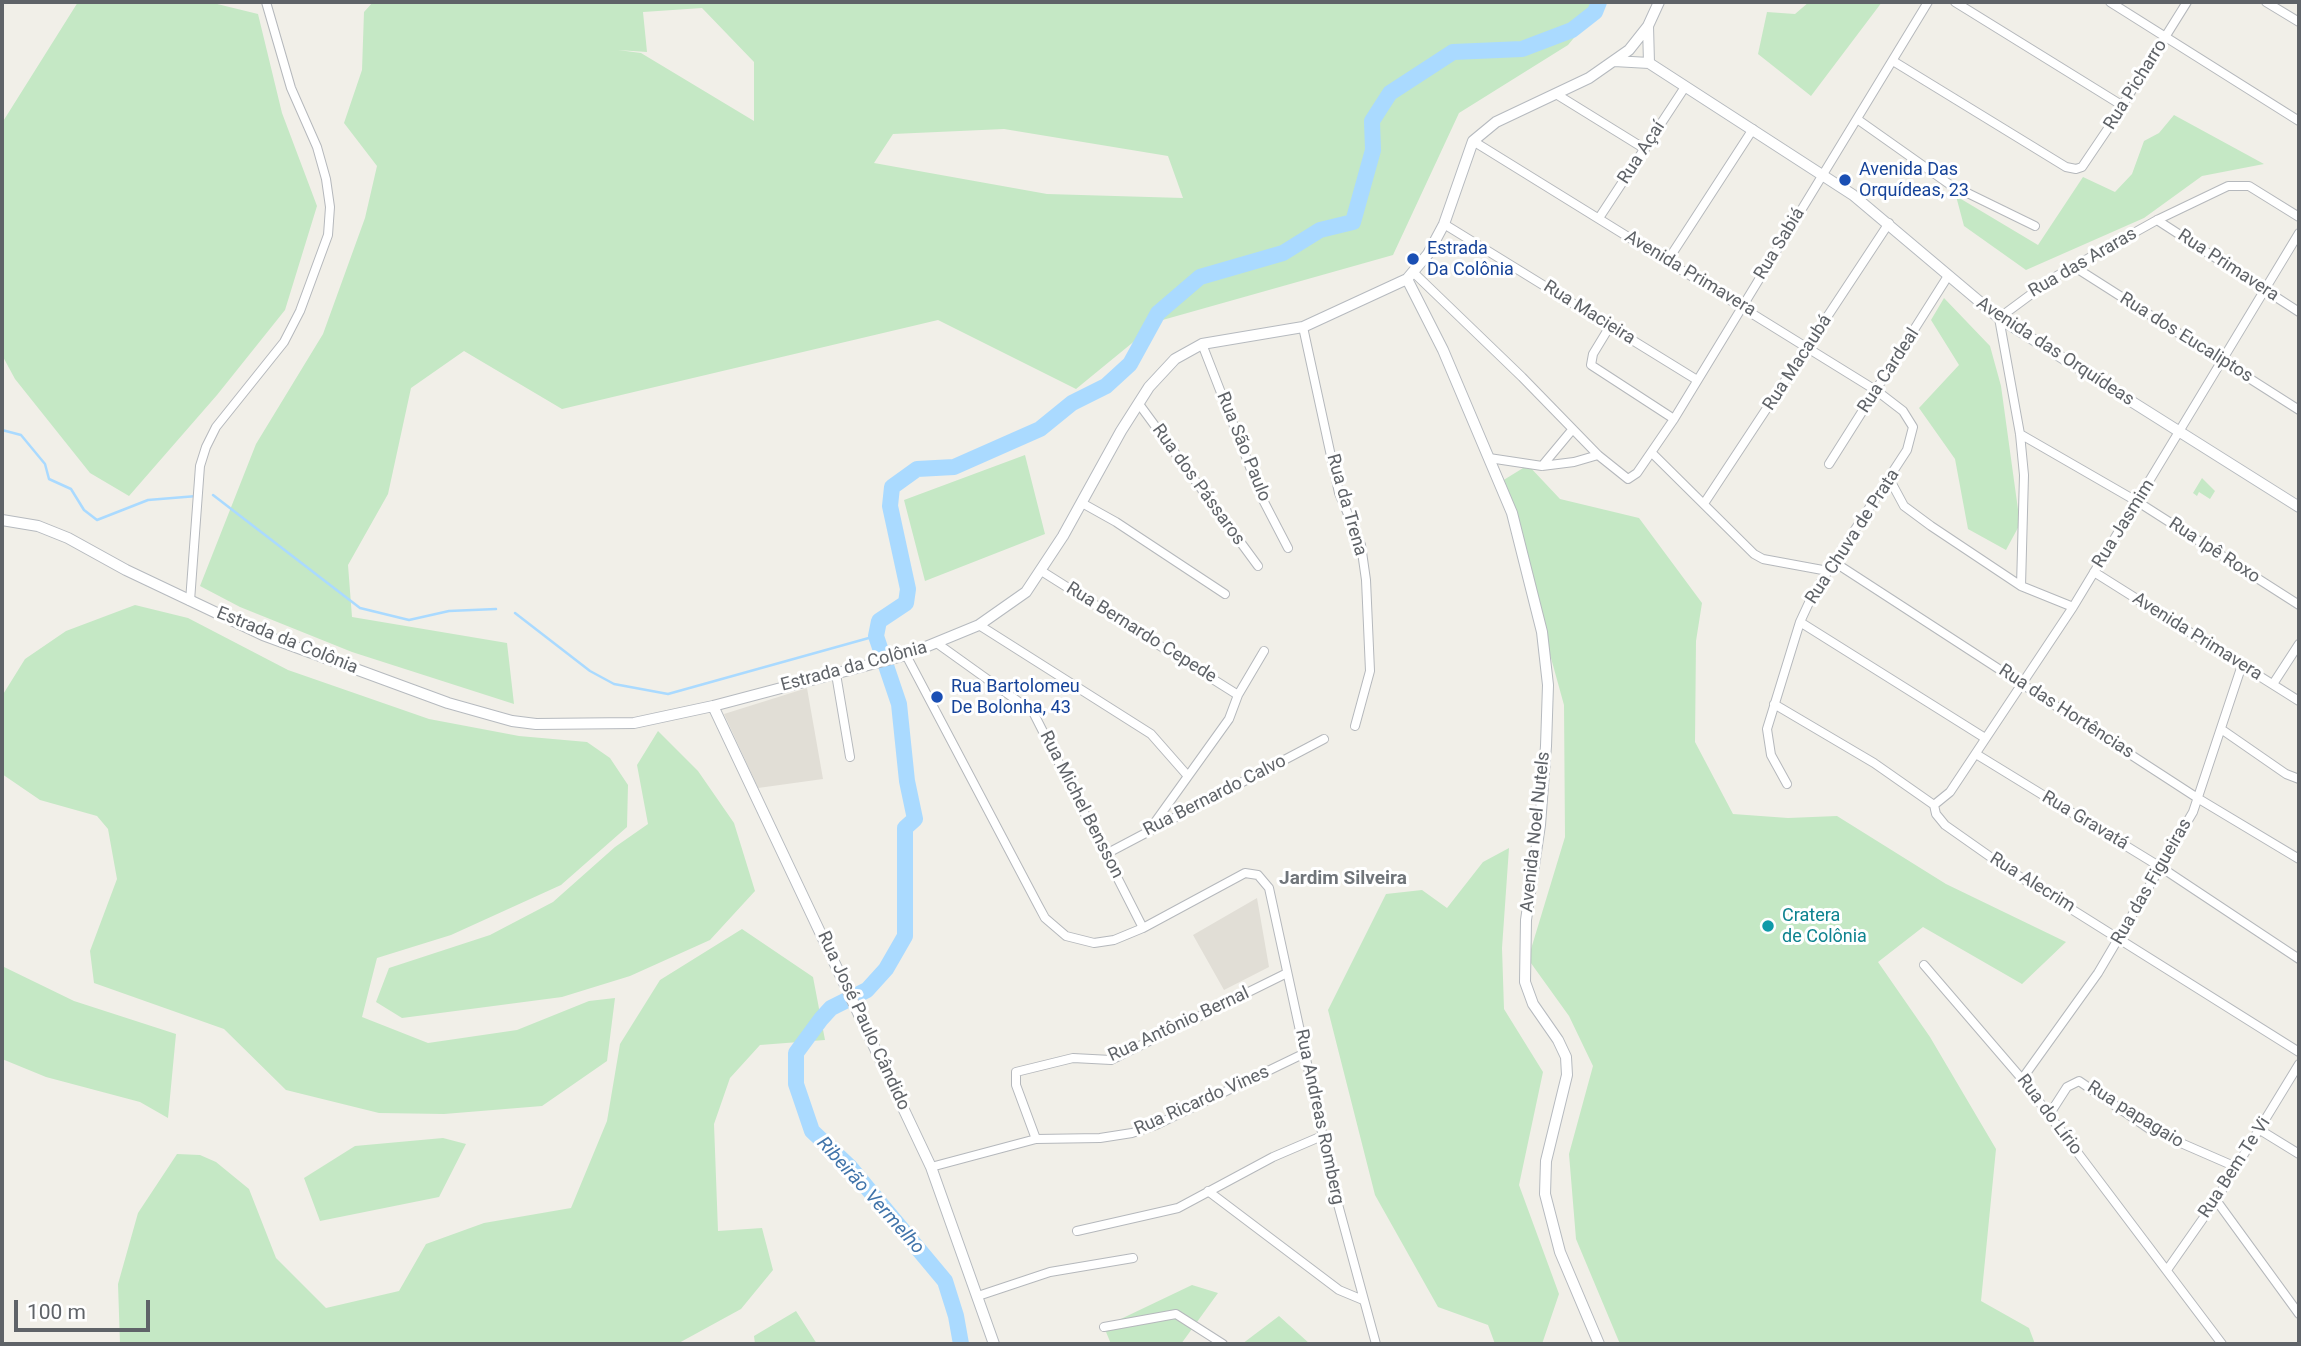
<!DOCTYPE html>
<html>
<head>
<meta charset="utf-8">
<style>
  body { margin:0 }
  #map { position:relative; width:2301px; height:1346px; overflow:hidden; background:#f1efe8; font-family:Roboto,sans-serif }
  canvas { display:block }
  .frame { position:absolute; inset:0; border:4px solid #5f6368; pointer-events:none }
  .scale { position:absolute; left:14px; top:1300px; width:136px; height:32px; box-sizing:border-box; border:4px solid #5f6368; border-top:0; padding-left:9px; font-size:21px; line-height:24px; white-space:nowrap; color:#5f6368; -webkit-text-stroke:5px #fff; paint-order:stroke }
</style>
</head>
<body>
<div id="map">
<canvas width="2301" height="1346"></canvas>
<div class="frame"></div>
<div class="scale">100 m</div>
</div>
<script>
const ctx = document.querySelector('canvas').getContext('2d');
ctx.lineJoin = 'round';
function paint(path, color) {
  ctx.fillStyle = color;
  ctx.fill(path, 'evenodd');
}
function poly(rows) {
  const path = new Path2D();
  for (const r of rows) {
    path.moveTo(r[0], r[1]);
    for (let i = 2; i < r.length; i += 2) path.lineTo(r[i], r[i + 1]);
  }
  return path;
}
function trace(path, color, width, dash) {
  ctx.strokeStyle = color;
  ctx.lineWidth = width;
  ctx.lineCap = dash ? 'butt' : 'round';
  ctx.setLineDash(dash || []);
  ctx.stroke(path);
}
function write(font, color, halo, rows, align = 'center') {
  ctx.font = font + ' Roboto,sans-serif';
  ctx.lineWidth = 6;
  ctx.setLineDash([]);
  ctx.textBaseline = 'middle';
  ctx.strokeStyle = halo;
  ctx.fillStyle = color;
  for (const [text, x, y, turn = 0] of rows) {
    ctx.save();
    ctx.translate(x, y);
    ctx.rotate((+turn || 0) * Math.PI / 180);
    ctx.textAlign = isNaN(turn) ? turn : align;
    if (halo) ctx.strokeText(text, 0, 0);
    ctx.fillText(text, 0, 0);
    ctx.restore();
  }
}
const education = poly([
  [807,688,823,779,758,788,724,714],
  [1257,898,1269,967,1224,990,1193,935]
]);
const green = poly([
  [78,2,209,2,258,14,282,113,317,206,285,310,217,395,129,496,90,473,15,379,2,355,2,123],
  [373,2,1604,2,1568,45,1459,113,1393,255,1159,321,1076,389,938,320,562,409,464,351,411,388,388,494,348,565,352,617,507,643,514,704,352,652,240,607,200,586,256,444,323,334,365,218,377,166,344,123,362,70,364,12],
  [702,8,754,62,754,121,641,53,618,50,647,52,643,12],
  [1004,129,1168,156,1183,198,1047,194,874,163,893,134],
  [1809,2,1882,2,1811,96,1758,54,1767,12,1795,14],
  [2174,115,2264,164,2202,176,2144,218,2026,270,1964,226,1956,196,2038,245,2083,177,2115,192,2132,174,2144,141,2159,133],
  [1944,298,1990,346,2001,386,2020,524,2006,550,1968,529,1955,459,1919,408,1959,365,1931,320],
  [1025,455,1045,534,925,581,904,500],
  [1528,465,1560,499,1639,518,1702,603,1696,641,1695,742,1733,814,1788,818,1837,816,1946,884,2066,942,2022,984,1923,927,1878,962,1930,1037,1996,1149,1981,1301,2029,1328,2035,1344,1620,1344,1576,1239,1569,1154,1593,1066,1569,1016,1528,959,1565,837,1564,705,1502,481],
  [2202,478,2215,491,2210,499,2199,492,2197,496,2193,493],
  [135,605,188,618,288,670,429,719,519,736,587,742,610,758,628,785,627,827,561,885,451,935,377,958,362,1017,428,1043,517,1030,589,1001,615,998,607,1061,542,1106,444,1114,379,1113,286,1090,224,1029,94,983,90,951,117,879,108,829,97,816,40,800,2,774,2,696,25,659,66,631],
  [658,731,698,771,734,823,755,891,710,940,630,976,562,997,402,1018,376,1002,389,968,490,935,553,902,615,847,648,824,637,765],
  [1509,848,1502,948,1504,1009,1543,1072,1519,1185,1559,1294,1542,1344,1495,1344,1488,1325,1438,1307,1375,1195,1328,1010,1386,894,1422,890,1447,908,1483,862],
  [742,929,813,977,825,1040,760,1045,730,1078,714,1124,718,1231,762,1228,773,1270,741,1309,677,1344,120,1344,118,1284,138,1213,177,1154,200,1155,216,1162,249,1189,276,1258,326,1308,399,1291,426,1244,484,1223,571,1208,607,1121,620,1044,660,980],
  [2,966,74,1001,176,1034,168,1118,140,1102,46,1077,2,1059],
  [443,1138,466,1144,439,1197,320,1221,304,1178,355,1146],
  [1192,1285,1218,1293,1181,1344,1111,1344,1104,1327],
  [796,1311,817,1344,755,1344,754,1336],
  [1279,1316,1310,1344,1242,1344]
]);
const stream = poly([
  [2,430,21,435,45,464,49,479,71,489,84,510,97,520,148,500,197,496],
  [213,495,360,608,409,620,449,611,496,609],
  [515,613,590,671,614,684,668,694,876,636]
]);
const river = poly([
  [961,1344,956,1316,945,1281,849,1166,812,1131,796,1084,796,1053,821,1019,831,1008,867,990,886,969,905,936,905,828,915,819,907,781,899,704,876,636,879,621,906,603,908,589,890,506,892,487,917,469,954,467,1040,429,1072,403,1106,386,1130,364,1158,313,1200,277,1283,253,1320,230,1353,222,1373,150,1372,121,1390,93,1453,52,1522,49,1572,30,1595,12,1599,2]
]);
const street = poly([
  [1955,2,2123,106],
  [2110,2,2299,121],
  [2266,2,2299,22],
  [1893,61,2066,167,2076,169,2082,167,2107,130,2187,2],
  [1556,94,1645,149],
  [1857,119,1949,184,2035,226],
  [1473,141,1877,391,1903,411,1913,427,1907,450,1813,594,1800,622,1767,729,1771,755,1787,784],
  [1599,218,1685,87],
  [2157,220,2299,312],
  [1444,224,1697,380],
  [1668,260,1753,129],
  [2073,266,2299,410],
  [1413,272,1522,377,1598,455,1628,479,1637,473,1674,419,1928,2],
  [1610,326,1593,354,1591,365,1674,419],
  [1303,327,1339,493,1361,545,1366,580,1370,671,1355,726],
  [1202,344,1262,498,1288,548],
  [1139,404,1258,566],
  [2020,434,2138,502,2299,605],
  [1652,453,1754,554,1763,559,1828,571],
  [1489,458,1542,466,1574,462,1598,455],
  [1829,464,1948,276],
  [1542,466,1572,430],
  [1890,480,1904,506,1931,526,2021,586,2073,607],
  [1705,502,1889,223],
  [1082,503,1116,522,1225,594],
  [1834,562,2199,799,2299,859],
  [1043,572,1238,695],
  [2094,572,2299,701],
  [2021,586,2024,475,2020,434,1999,318,2053,278,2157,220,2228,186,2249,186,2299,217],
  [190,601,200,466,206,447,216,427,284,342,300,311,328,235,330,207,326,179,317,147,291,88,266,2],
  [1800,622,1985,738],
  [979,625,1151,734,1187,775],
  [938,644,1033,712,1143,928],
  [906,655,1038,905,1045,918,1066,936,1094,943,1114,940,1143,928,1245,873,1258,875,1269,888,1336,1197,1376,1344],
  [836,674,850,757],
  [2273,684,2299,644],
  [1774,704,1874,763,1934,805,1936,814,1945,825,2009,870,2299,1052],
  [2221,729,2286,774,2299,779],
  [1976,754,2162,868,2299,959],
  [1934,805,1950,792,2073,607,2299,233],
  [1153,825,1229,719,1238,695,1264,651],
  [1106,854,1324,739],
  [1924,965,2022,1079,2222,1344],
  [2022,1079,2098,973,2193,812,2242,665],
  [2049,1115,2067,1087,2079,1081,2151,1130,2236,1167],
  [2260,1130,2299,1154],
  [1036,1139,1016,1085,1016,1072,1073,1058,1111,1060,1287,973],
  [931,1167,1036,1139,1100,1138,1132,1133,1156,1125,1305,1053],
  [1208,1191,1339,1290,1363,1300],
  [2216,1200,2299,1314],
  [1077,1231,1178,1208,1273,1157,1322,1136],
  [2167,1270,2216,1200,2299,1064],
  [978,1296,1050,1272,1133,1258],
  [1104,1327,1176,1314,1223,1344]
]);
const secondary = poly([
  [1648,26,1649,63],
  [1614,61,1649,63],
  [1649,63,1853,195,1999,318,2299,507],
  [1407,279,1443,350,1512,513,1542,632,1548,685,1546,746,1540,825,1526,920,1525,982,1533,1004,1558,1040,1566,1057,1567,1075,1546,1161,1545,1194,1560,1252,1599,1344],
  [2,520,38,526,68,538,126,570,263,635,448,703,512,721,536,724,634,723,713,706,906,655,979,625,1026,592,1063,536,1121,431,1149,387,1175,359,1202,344,1303,327,1407,279,1428,254,1444,224,1473,141,1496,122,1589,78,1629,50,1648,26,1659,2],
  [713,706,931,1167,994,1344]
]);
const markers = [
  [1845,180,7,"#1a4fb4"],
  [1413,259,7,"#1a4fb4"],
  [937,697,7,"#1a4fb4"],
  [1768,926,7,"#0f9aa8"]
];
const streetNames = [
  ["Rua Picharro",2136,85,-58],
  ["Rua Açaí",1642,153,-57],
  ["Rua Sabiá",1780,244,-59],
  ["Rua das Araras",2083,263,-30],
  ["Rua Primavera",2228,266,33],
  ["Avenida Primavera",1690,274,31],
  ["Rua Macieira",1589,313,32],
  ["Rua dos Eucaliptos",2186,338,32],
  ["Avenida das Orquídeas",2055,352,33],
  ["Rua Macaubá",1798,363,-57],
  ["Rua Cardeal",1889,371,-57],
  ["Rua São Paulo",1243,447,68],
  ["Rua dos Pássaros",1198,485,54],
  ["Rua da Trena",1346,505,74],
  ["Rua Jasmim",2124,524,-58],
  ["Rua Chuva de Prata",1853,537,-57],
  ["Rua Ipê Roxo",2214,551,33],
  ["Rua Bernardo Cepede",1141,633,32],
  ["Avenida Primavera",2197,637,32],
  ["Estrada da Colônia",287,641,22],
  ["Estrada da Colônia",854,667,-15],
  ["Rua das Hortências",2066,712,33],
  ["Rua Bernardo Calvo",1215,796,-27],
  ["Rua Michel Bensson",1081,805,63],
  ["Rua Gravatá",2085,821,31],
  ["Avenida Noel Nutels",1536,832,-84],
  ["Rua das Figueiras",2152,882,-60],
  ["Rua Alecrim",2032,883,32],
  ["Rua José Paulo Cândido",863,1021,65],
  ["Rua Antônio Bernal",1179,1025,-25],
  ["Rua Ricardo Vines",1202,1101,-24],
  ["Rua do Lírio",2049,1115,53],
  ["Rua papagaio",2135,1115,32],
  ["Rua Andreas Romberg",1319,1117,78],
  ["Rua Bem Te Vi",2235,1168,-57]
];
const transitNames = [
  ["Avenida Das",1859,170],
  ["Orquídeas, 23",1859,191],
  ["Estrada",1427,249],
  ["Da Colônia",1427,270],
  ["Rua Bartolomeu",951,687],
  ["De Bolonha, 43",951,708]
];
const cultureNames = [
  ["Cratera",1782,916],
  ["de Colônia",1782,937]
];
const neighbourhoodNames = [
  ["Jardim Silveira",1343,879]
];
const waterNames = [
  ["Ribeirão Vermelho",870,1196,48]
];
paint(education, '#e1ded6');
paint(green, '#c5e8c5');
trace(stream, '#aadaff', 2.5);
trace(river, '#aadaff', 16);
trace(street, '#b5b8bc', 10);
trace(secondary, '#b6babf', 12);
trace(street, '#fff', 8);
trace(secondary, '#fff', 10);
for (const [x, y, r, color] of markers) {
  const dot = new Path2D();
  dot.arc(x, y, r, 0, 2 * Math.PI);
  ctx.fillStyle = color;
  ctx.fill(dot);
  trace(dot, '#fff', 2.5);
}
write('18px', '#5f6368', '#fff', streetNames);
write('18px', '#164399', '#fff', transitNames, 'left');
write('18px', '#0d838f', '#fff', cultureNames, 'left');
write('bold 19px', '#70757a', '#fff', neighbourhoodNames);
write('italic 19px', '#4174aa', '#fff', waterNames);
</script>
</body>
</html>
